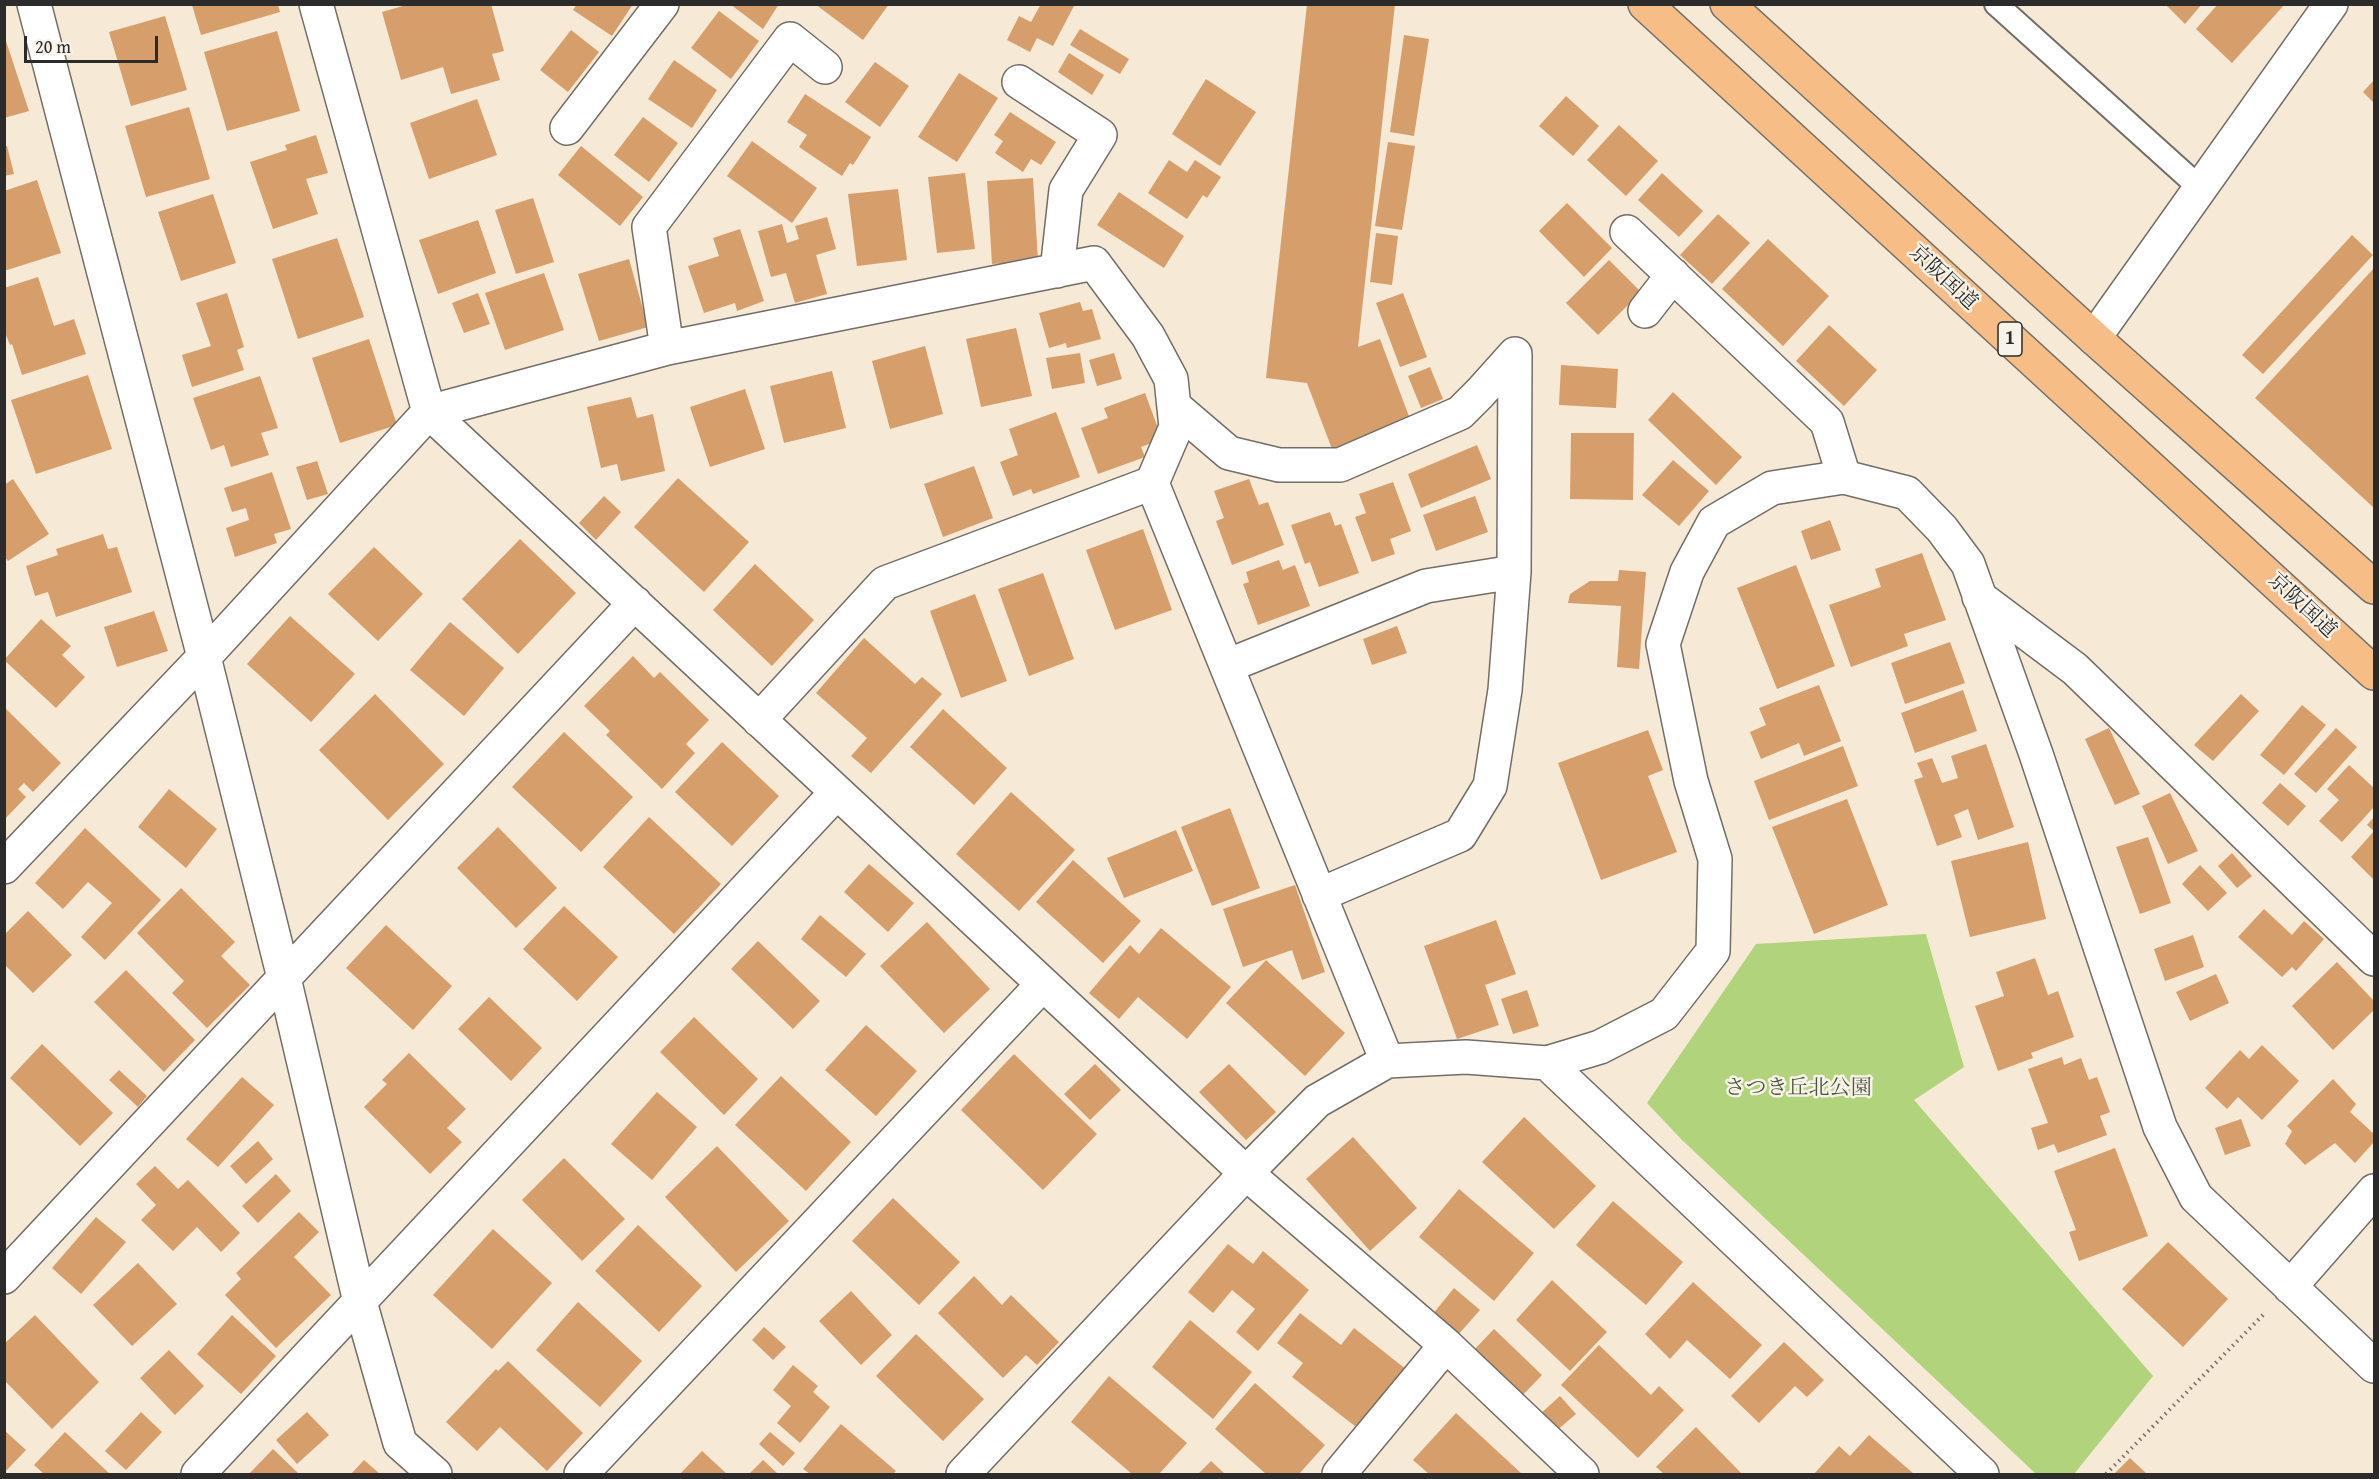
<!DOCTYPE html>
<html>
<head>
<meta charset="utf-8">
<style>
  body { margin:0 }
  #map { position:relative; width:2379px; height:1479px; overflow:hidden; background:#f6e9d6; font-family:"Gentium Book Plus",serif }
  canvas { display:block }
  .frame { position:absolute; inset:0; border:6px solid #2b2b2b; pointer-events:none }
  .scale { position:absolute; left:24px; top:36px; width:134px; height:27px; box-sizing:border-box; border:3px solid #2b2b2b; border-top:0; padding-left:8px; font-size:18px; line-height:21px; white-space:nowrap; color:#2b2b2b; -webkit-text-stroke:4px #f7f3e8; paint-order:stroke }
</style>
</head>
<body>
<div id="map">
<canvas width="2379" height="1479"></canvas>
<div class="frame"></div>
<div class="scale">20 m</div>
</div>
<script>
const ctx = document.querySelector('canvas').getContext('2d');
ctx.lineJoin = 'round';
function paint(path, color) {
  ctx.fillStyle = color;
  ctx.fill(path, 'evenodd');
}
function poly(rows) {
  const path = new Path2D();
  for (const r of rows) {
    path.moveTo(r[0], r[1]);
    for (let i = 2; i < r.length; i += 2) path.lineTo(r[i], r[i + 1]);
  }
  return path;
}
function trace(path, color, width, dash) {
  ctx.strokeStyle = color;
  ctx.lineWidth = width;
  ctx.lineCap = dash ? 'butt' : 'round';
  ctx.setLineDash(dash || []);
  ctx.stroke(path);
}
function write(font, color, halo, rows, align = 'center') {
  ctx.font = font + ' "Gentium Book Plus","Noto Serif JP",serif';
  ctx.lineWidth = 5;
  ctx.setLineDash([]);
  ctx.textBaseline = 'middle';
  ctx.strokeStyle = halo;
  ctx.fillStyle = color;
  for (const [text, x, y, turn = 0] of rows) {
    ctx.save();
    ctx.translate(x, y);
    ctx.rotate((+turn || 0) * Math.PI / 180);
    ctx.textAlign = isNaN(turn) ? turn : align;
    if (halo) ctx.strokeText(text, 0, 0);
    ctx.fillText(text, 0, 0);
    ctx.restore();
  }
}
const green = poly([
  [1926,934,1964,1067,1914,1100,2153,1376,2074,1474,2036,1474,1681,1139,1647,1103,1756,944]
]);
const building = poly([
  [410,4,491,4,504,51,492,54,500,80,451,94,443,67,401,80,382,12],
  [577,4,633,4,612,36,573,10],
  [730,4,779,4,763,29],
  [815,4,889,4,863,40],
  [1041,4,1075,4,1053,46,1037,38,1030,52,1007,40,1019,16,1031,22],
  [1307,4,1395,4,1358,347,1380,339,1413,427,1335,457,1307,383,1266,378],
  [2165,4,2202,4,2185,24],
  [2218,4,2285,4,2232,63,2196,29],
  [192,5,278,5,280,12,201,35],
  [719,11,759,41,731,79,691,48],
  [165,16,187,90,131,106,109,32],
  [1080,29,1129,59,1120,74,1070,45],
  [571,30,599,52,568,92,540,70],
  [277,31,300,111,227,131,204,52],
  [4,35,29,111,4,118],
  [1404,35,1429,39,1414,136,1390,132],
  [1069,53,1104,75,1092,95,1058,72],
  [674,60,717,90,692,128,648,99],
  [875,62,909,86,880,127,845,102],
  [959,73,998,98,957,162,918,137],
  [1206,79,1256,112,1220,166,1172,134],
  [2374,80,2374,103,2363,92],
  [805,94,871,137,853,165,850,163,842,176,799,147,807,135,787,122],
  [1566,96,1599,126,1573,156,1539,126],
  [477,99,497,155,429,179,410,123],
  [189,107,210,179,146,197,125,126],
  [1010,112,1056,142,1041,165,1031,159,1023,172,995,153,1003,141,994,135],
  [643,117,678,143,649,182,614,155],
  [1619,125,1658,161,1626,196,1587,160],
  [316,135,328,173,306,179,318,214,273,229,250,162,287,150,285,145],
  [752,141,817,188,792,223,727,176],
  [1388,142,1415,146,1402,230,1375,226],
  [4,146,7,146,14,174,4,176],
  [581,146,643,197,620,226,558,175],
  [1169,160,1187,172,1195,160,1221,177,1207,198,1203,195,1187,219,1148,193],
  [965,173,975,249,937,253,928,177],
  [1662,173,1703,211,1679,237,1638,200],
  [1033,178,1038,261,992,264,987,181],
  [37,180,61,253,4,271,4,191],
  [898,189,907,260,857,266,848,194],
  [1119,192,1184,236,1164,268,1097,225],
  [213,194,236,263,181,281,158,212],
  [533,198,554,262,516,274,495,210],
  [1567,203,1612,248,1584,277,1539,231],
  [1718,214,1750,243,1712,284,1680,255],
  [827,217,836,249,816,255,827,294,795,303,786,273,771,277,758,231,782,224,787,243,799,239,795,226],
  [478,220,496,273,438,294,419,240],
  [740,229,764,301,737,311,735,303,704,313,688,266,719,256,713,238],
  [1376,233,1398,236,1392,285,1370,282],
  [2352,235,2373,255,2263,374,2242,355],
  [337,238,364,317,298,339,272,259],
  [1768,239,1829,296,1783,346,1722,289],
  [629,259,648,327,599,341,578,274],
  [1609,260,1641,292,1598,335,1566,303],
  [2374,268,2374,508,2255,398],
  [544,273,564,330,505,350,485,293],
  [38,277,54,326,74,319,86,354,22,375,12,344,10,345,4,330,4,288],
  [227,293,244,347,237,350,244,370,192,387,182,355,211,346,196,303],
  [478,293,490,324,464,333,452,303],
  [1403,293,1427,357,1400,367,1376,303],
  [1080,302,1083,311,1092,309,1101,339,1067,348,1066,343,1049,348,1039,313],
  [1829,325,1877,370,1844,406,1796,361],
  [1016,328,1032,396,981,407,966,339],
  [369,339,397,425,340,443,312,358],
  [925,346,943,414,890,429,872,361],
  [1080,353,1085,383,1052,389,1046,358],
  [1114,353,1122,379,1097,386,1089,360],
  [1561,365,1618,369,1616,408,1559,405],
  [1430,367,1443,399,1421,408,1408,376],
  [832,371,846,428,784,443,770,386],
  [88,375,112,449,36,474,11,400],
  [260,376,278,428,261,433,269,455,231,467,224,445,211,450,193,398],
  [745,389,765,449,710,467,690,407],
  [1673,392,1742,457,1716,485,1648,420],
  [1145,393,1162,439,1141,447,1145,457,1098,474,1081,428,1108,418,1104,408],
  [631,397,637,418,653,414,665,471,621,481,617,464,601,468,587,407],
  [1056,412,1080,477,1033,494,1031,489,1013,496,1000,462,1018,455,1009,429],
  [1571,433,1634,433,1633,500,1570,499],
  [1477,445,1491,479,1421,508,1408,474],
  [1673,460,1709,491,1679,526,1642,495],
  [317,461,328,494,307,500,296,467],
  [974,466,993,518,943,537,924,484],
  [272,472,291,529,274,534,277,543,235,557,226,528,249,520,246,508,232,512,224,488],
  [678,478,749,542,704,592,634,527],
  [13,479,49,534,8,561,4,556,4,485],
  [1249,479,1259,505,1268,502,1284,545,1232,565,1216,521,1224,518,1214,491],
  [1393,482,1411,531,1390,539,1395,554,1372,562,1355,517,1366,513,1359,494],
  [604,496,621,512,596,540,579,523],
  [1475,496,1488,532,1436,551,1423,515],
  [1330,512,1335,526,1341,524,1359,573,1319,587,1310,562,1305,564,1291,525],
  [1830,520,1841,550,1811,560,1801,531],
  [1143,529,1172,610,1115,630,1086,550],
  [103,534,108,549,117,547,132,592,56,617,48,592,35,596,26,566,58,555,56,549],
  [520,539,576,593,518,654,462,599],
  [374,547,423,594,378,641,328,594],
  [1922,553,1946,620,1904,634,1908,646,1851,667,1829,605,1881,587,1875,569],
  [1279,560,1283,570,1295,565,1310,606,1258,625,1243,584,1249,582,1246,572],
  [755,564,814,620,772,666,713,610],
  [1796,565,1835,666,1777,689,1737,588],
  [1619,570,1646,572,1639,669,1617,667,1621,606,1568,603,1570,594,1590,581,1618,581],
  [1043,573,1074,659,1029,676,998,589],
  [975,594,1007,681,961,698,930,611],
  [154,611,168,651,117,667,104,627],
  [290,616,355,674,311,722,247,664],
  [41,619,71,646,62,655,85,677,56,708,4,660],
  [450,622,504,668,464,716,410,670],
  [1397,626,1407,653,1372,665,1363,639],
  [864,638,915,684,922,677,942,694,871,773,851,756,867,738,816,693],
  [1950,642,1965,683,1905,704,1891,663],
  [633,656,654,678,660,672,709,720,686,744,695,753,662,789,606,735,610,731,584,706],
  [1819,685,1841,741,1804,756,1799,743,1761,759,1750,732,1766,725,1759,708],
  [1963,690,1977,731,1915,753,1901,713],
  [375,694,444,764,388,820,319,750],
  [2241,694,2259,711,2213,761,2194,745],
  [2302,705,2326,725,2284,775,2260,755],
  [4,707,61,763,33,792,24,783,18,789,26,797,4,820],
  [943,709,1007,768,974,805,910,747],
  [2109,728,2140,794,2115,805,2085,739],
  [2336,728,2357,747,2316,793,2294,774],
  [1648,730,1663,770,1648,776,1677,852,1601,880,1558,763],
  [564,732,633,797,581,852,512,787],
  [722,742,779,796,732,846,675,792],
  [1986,744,2014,827,1978,840,1968,809,1954,815,1962,837,1937,846,1914,780,1923,777,1917,763,1932,758,1942,783,1958,778,1951,756],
  [1843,746,1858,786,1769,820,1754,781],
  [2349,765,2374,788,2374,807,2342,842,2319,821,2339,800,2327,789],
  [2280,783,2306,806,2288,826,2262,803],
  [169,789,217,829,186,868,138,827],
  [1011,792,1075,850,1019,911,956,854],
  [2170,793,2198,851,2168,864,2142,806],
  [1847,799,1888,905,1814,934,1772,827],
  [1230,808,1260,888,1212,906,1181,827],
  [649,817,721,884,674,934,603,867],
  [2374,817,2374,880,2351,857,2374,831,2367,825],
  [498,827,557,888,516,928,457,868],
  [85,828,161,900,105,960,81,937,112,903,88,882,63,909,35,883],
  [1176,830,1193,871,1124,898,1107,858],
  [2148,837,2171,903,2140,914,2116,847],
  [2028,842,2046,919,1970,937,1951,861],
  [2232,853,2252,876,2237,888,2218,866],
  [1073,860,1141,921,1103,963,1036,902],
  [869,864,914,903,888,932,844,892],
  [2200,865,2227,893,2208,911,2182,884],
  [1295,885,1325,972,1302,980,1292,950,1243,967,1223,909],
  [181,888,235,942,221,956,250,985,207,1028,172,993,184,981,137,933],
  [564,906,618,957,577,1001,523,949],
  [2264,909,2292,935,2304,921,2324,939,2296,971,2292,967,2282,977,2238,937],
  [28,911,72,955,33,993,4,964,4,935],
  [820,915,866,954,846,977,801,939],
  [1496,920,1516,974,1485,985,1499,1025,1457,1039,1424,946],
  [927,922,990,989,944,1033,880,966],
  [386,925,452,986,413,1030,346,968],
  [1161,928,1231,987,1187,1039,1138,997,1119,1019,1089,993,1130,945,1139,954],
  [2193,935,2204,967,2165,981,2154,949],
  [758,941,820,1001,793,1029,731,969],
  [2035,958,2048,995,2058,991,2074,1037,2031,1053,2033,1058,1998,1071,1975,1006,2004,996,1996,972],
  [1266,960,1345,1033,1305,1076,1226,1003],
  [2337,962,2374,1001,2374,1010,2333,1050,2292,1006],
  [126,970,195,1040,164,1072,94,1002],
  [2216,974,2229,1003,2190,1021,2176,992],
  [1527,990,1539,1026,1513,1034,1501,999],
  [489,997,542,1048,511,1081,458,1029],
  [694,1017,758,1079,724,1115,660,1052],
  [866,1025,917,1071,876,1116,825,1070],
  [42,1044,113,1113,80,1146,10,1078],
  [2262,1045,2299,1081,2262,1120,2238,1097,2227,1109,2205,1088,2240,1050,2249,1059],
  [409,1053,466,1109,447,1128,462,1142,430,1174,364,1107,387,1084,382,1080],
  [1014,1054,1097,1134,1043,1190,961,1110],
  [2062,1057,2064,1065,2081,1058,2089,1080,2097,1077,2110,1112,2100,1116,2107,1135,2058,1153,2054,1144,2038,1150,2031,1128,2048,1123,2028,1069],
  [1095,1064,1121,1090,1090,1120,1064,1094],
  [1229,1064,1276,1112,1246,1140,1199,1092],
  [119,1070,147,1096,138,1107,109,1080],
  [781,1076,851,1142,806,1191,735,1125],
  [242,1077,274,1105,218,1167,186,1139],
  [2333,1079,2356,1104,2350,1112,2374,1134,2374,1142,2355,1163,2335,1143,2305,1165,2285,1144,2292,1131,2287,1126],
  [657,1092,697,1127,652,1180,611,1144],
  [1524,1117,1596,1186,1554,1229,1482,1162],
  [2241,1119,2251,1146,2225,1155,2215,1128],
  [1353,1137,1417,1208,1370,1251,1306,1179],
  [258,1141,273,1159,246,1184,230,1166],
  [717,1146,789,1221,736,1272,665,1197],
  [2115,1148,2148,1236,2079,1261,2069,1232,2076,1230,2054,1171],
  [564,1158,625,1219,582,1261,522,1200],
  [155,1166,178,1189,188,1180,240,1233,221,1252,197,1227,173,1251,141,1220,156,1205,136,1184],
  [276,1174,291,1191,258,1223,242,1206],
  [1459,1189,1534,1253,1494,1301,1419,1237],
  [893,1198,960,1262,919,1305,852,1241],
  [1613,1201,1683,1262,1646,1305,1576,1245],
  [299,1212,319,1232,294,1257,331,1295,276,1348,225,1295,241,1279,236,1273],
  [96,1217,126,1242,81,1294,52,1268],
  [638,1225,702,1286,659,1332,595,1271],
  [493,1229,552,1283,492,1349,433,1295],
  [2168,1242,2228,1299,2183,1347,2122,1289],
  [1228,1244,1253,1264,1263,1251,1309,1290,1258,1351,1236,1332,1255,1309,1232,1290,1213,1313,1188,1292],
  [138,1263,177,1304,132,1346,93,1305],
  [974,1276,1002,1305,1011,1295,1059,1342,1037,1365,1026,1355,1003,1378,938,1313],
  [1552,1280,1607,1332,1570,1371,1516,1320],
  [1693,1282,1762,1345,1730,1379,1687,1340,1670,1359,1645,1334],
  [1454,1288,1480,1310,1457,1336,1432,1315],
  [851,1291,892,1335,861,1365,819,1321],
  [578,1302,642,1361,600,1407,536,1350],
  [1300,1313,1341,1345,1354,1328,1412,1374,1365,1434,1292,1377,1303,1363,1277,1343],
  [35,1315,99,1382,52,1429,4,1380,4,1344],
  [232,1315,276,1356,241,1394,197,1354],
  [1190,1320,1252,1372,1213,1419,1152,1367],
  [764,1327,786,1347,773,1360,752,1340],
  [1494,1329,1542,1375,1520,1398,1473,1351],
  [916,1334,984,1399,943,1441,876,1376],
  [1784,1342,1824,1380,1807,1397,1795,1386,1759,1423,1731,1396],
  [1599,1345,1651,1395,1659,1386,1684,1410,1638,1458,1561,1385],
  [169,1350,204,1386,175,1415,140,1378],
  [508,1361,583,1433,547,1471,500,1427,477,1451,446,1422,496,1369,498,1371],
  [793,1365,818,1386,813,1392,830,1407,800,1443,777,1423,791,1406,773,1390],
  [1109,1376,1187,1443,1159,1474,1132,1474,1071,1422],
  [1255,1383,1325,1445,1299,1474,1266,1474,1215,1429],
  [1560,1396,1576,1414,1555,1432,1539,1415],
  [141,1412,162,1432,126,1470,105,1451],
  [307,1412,329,1435,297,1464,276,1440],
  [1456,1413,1522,1474,1429,1474,1413,1460],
  [841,1424,896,1471,893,1474,810,1474,803,1469],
  [1696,1427,1742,1474,1664,1474,1656,1467],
  [4,1430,26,1450,4,1473],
  [65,1432,110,1474,44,1474,34,1465],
  [770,1432,795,1453,783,1466,759,1444],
  [1869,1435,1914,1474,1814,1474,1839,1446,1850,1456],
  [273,1449,299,1474,249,1474],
  [702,1451,727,1474,680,1474],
  [2130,1458,2147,1474,2114,1474],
  [364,1460,380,1474,351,1474],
  [763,1460,778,1474,749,1474],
  [1211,1461,1225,1474,1198,1474]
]);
const path = poly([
  [2106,1474,2263,1315]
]);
const lane = poly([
  [1996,4,2200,188]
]);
const street = poly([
  [34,4,204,657,284,978,360,1302,400,1443,435,1474],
  [316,4,429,412,1246,1173,1446,1345,1582,1474],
  [1019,82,1100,135,1066,190,1057,271],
  [567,128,662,4],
  [1627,232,1827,422,1844,477],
  [1645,311,1673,275],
  [2094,338,2331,4],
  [667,348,649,227,790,39,825,67],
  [1174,406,1229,453,1279,465,1340,465,1460,413,1480,393,1515,354,1514,572,1505,690,1490,786,1460,835,1319,895],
  [1979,597,2075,669,2374,959],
  [1227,666,1426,586,1514,572],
  [759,720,885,583,1152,483],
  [4,867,204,657,429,412,667,348,1094,263,1148,336,1171,379,1176,427,1152,483,1387,1061],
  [1547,1063,1982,1474],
  [4,1277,635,603],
  [2290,1287,2374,1191],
  [198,1474,837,792],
  [581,1474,1043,984],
  [963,1474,1246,1173,1317,1101,1387,1061,1466,1057,1547,1063,1600,1047,1664,1014,1713,951,1715,859,1691,781,1663,644,1687,572,1714,522,1772,488,1844,477,1907,493,1942,529,1968,564,2036,754,2160,1127,2196,1197,2374,1366],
  [1339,1474,1446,1345]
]);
const highway = poly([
  [1645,4,2374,673],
  [1727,4,2094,338,2374,587]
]);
const shields = [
  [2010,339,24]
];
const shieldNames = [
  ["1",2010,339]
];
const streetNames = [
  ["京阪国道",1943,278,43],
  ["京阪国道",2302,606,43]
];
const parkNames = [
  ["さつき丘北公園",1798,1089]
];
paint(green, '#b0d37b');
paint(building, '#d69e6a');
trace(lane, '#726e67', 26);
trace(street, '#726e67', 36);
trace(highway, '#726e67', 36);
trace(path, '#726e67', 4, [1.5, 4.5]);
trace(lane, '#fff', 22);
trace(street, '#fff', 33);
trace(highway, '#f6be86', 33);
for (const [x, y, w] of shields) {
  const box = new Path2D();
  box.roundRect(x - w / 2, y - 17, w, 34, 4.5);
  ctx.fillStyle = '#f7f3e8';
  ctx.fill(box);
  trace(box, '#2b2b2b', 1.5);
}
write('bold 20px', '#2b2b2b', null, shieldNames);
write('21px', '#2b2b2b', '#f7f3e8', streetNames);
write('21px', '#4c553f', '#f7f3e8', parkNames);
</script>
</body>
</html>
